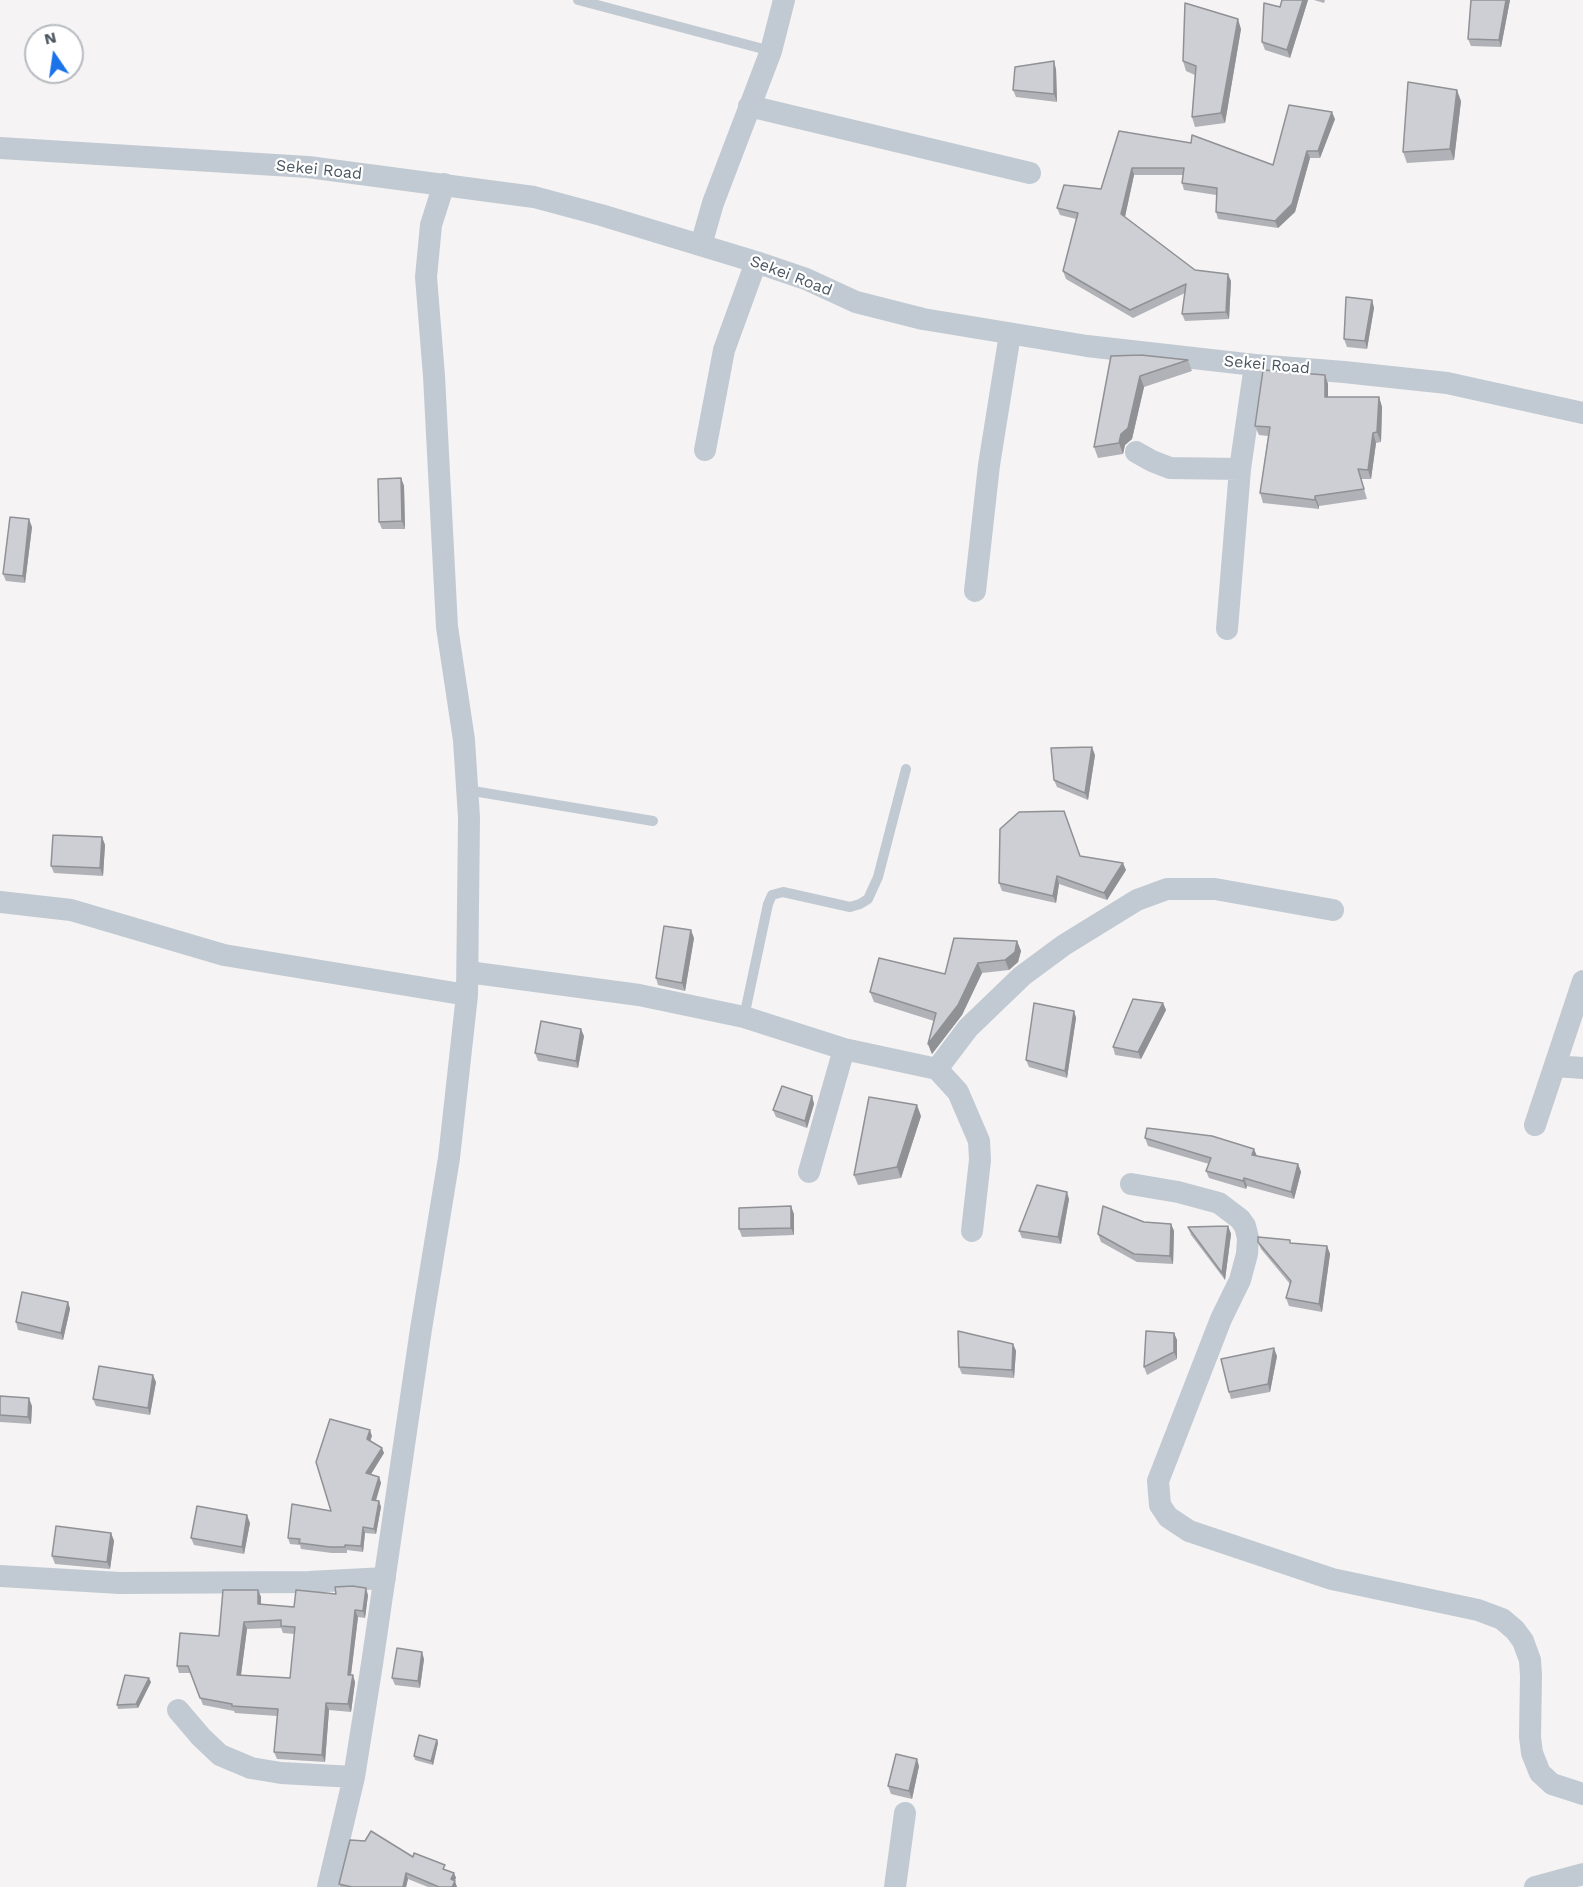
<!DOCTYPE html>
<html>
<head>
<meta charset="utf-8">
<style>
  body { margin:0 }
  #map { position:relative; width:1583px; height:1887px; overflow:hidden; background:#f5f3f3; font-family:"Work Sans",sans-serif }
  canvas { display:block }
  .north { position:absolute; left:24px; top:24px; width:60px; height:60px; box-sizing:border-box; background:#fff; border:2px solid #b7bbc0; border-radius:50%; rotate:347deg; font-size:16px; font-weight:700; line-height:24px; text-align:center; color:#4a5661 }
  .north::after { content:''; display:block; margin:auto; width:21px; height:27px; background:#1a73e8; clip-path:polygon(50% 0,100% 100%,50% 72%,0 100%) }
</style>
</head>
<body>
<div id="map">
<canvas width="1583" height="1887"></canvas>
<div class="north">N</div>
</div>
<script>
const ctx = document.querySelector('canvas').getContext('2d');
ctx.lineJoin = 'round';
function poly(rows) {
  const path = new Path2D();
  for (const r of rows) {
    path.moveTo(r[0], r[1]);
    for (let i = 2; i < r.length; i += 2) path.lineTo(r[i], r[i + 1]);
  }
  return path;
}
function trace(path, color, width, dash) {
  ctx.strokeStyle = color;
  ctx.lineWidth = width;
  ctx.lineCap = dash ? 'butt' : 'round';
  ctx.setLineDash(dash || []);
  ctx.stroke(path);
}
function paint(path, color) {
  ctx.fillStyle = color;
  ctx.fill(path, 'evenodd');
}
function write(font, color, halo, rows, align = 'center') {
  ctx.font = font + ' "Work Sans",sans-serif';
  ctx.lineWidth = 4.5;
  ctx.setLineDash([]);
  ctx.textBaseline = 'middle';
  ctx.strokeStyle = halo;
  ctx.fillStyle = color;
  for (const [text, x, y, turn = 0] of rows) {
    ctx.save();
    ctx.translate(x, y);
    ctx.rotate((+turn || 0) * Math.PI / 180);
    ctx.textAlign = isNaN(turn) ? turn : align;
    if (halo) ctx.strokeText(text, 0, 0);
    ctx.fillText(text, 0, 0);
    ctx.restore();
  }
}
const lane = poly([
  [578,0,771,51],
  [467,790,653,821],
  [744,1017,768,904,772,895,783,892,850,907,860,904,868,899,878,877,906,769]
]);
const street = poly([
  [749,106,1030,173],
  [0,148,308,167,534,197,601,215,756,262,806,279,856,302,923,319,1087,346,1255,365,1344,372,1447,383,1583,413],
  [701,245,713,203,771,51,784,0],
  [705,450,724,350,756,262],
  [1136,452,1152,461,1170,468,1240,469],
  [975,591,989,465,1010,334],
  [1227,629,1240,469,1255,365],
  [0,902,71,910,224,955,467,995],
  [468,972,639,995,744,1017,844,1049,937,1069,958,1092,979,1141,980,1160,972,1231],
  [1555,1066,1583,1068],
  [937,1069,968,1028,1022,976,1064,945,1137,900,1167,889,1215,889,1333,910],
  [1535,1125,1583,981],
  [809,1172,844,1049],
  [1131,1184,1178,1192,1219,1203,1240,1219,1245,1226,1248,1238,1247,1254,1240,1280,1221,1319,1158,1481,1160,1505,1168,1517,1189,1531,1332,1579,1478,1610,1502,1619,1515,1630,1523,1641,1530,1660,1531,1676,1530,1737,1532,1753,1540,1773,1552,1784,1583,1794],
  [0,1576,120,1583,309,1582,385,1578],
  [178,1710,201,1737,220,1755,251,1768,281,1773,354,1777],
  [328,1887,354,1777,372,1664,421,1329,449,1158,467,995,469,818,464,740,447,627,434,376,426,277,431,225,444,184],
  [895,1887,905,1813],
  [1535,1887,1583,1874]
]);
const wall = poly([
  [1282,0,1308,0,1290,58,1265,50,1262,42,1280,7],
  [1314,0,1325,0,1324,3],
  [1471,0,1510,0,1501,47,1471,46,1468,39],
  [1241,29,1225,123,1195,127,1192,117,1195,75,1186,71,1183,61],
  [1056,69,1057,102,1016,97,1013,90],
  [1461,101,1454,160,1407,163,1403,152],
  [1335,119,1320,158,1310,158,1295,212,1278,228,1218,219,1216,212,1216,195,1184,190,1182,183,1183,175,1134,175,1125,217,1195,270,1231,281,1229,319,1185,321,1182,314,1185,293,1133,318,1066,279,1063,271,1076,219,1060,215,1057,208,1101,189,1119,131,1273,165],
  [1372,300,1374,308,1367,349,1347,347,1344,339],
  [1111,356,1188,360,1192,371,1144,387,1132,439,1125,445,1123,454,1098,458,1094,447],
  [1325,375,1328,384,1328,397,1379,397,1382,407,1381,442,1376,443,1371,479,1361,479,1367,499,1319,506,1319,509,1263,503,1260,493,1268,436,1259,435,1255,426],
  [401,478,404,486,405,529,382,529,379,522],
  [32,527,25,583,6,581,3,574],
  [1095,755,1088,800,1057,787,1054,780],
  [102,837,105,845,103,876,54,873,51,866],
  [1080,856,1126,870,1107,900,1059,884,1056,903,1002,891,999,883],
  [694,938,685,991,658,985,656,978],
  [1017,941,1021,951,1018,962,1009,970,982,973,962,1015,932,1054,928,1044,934,1021,874,1002,870,992,945,974],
  [1163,1003,1166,1010,1141,1059,1115,1055,1113,1047],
  [1074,1011,1076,1018,1067,1078,1029,1067,1026,1060],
  [584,1036,578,1068,538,1061,535,1053],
  [812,1096,814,1104,807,1128,776,1117,773,1110],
  [921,1116,901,1178,858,1185,854,1175],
  [1145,1138,1257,1156,1298,1164,1301,1172,1294,1199,1247,1186,1246,1189,1209,1178,1206,1171,1209,1164,1148,1146],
  [1069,1199,1061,1244,1022,1238,1019,1231],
  [794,1214,794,1235,742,1237,739,1229],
  [1144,1222,1171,1224,1174,1231,1173,1264,1137,1262,1101,1242,1098,1234],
  [1228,1226,1231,1234,1225,1280,1191,1235,1188,1227],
  [1258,1242,1291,1243,1327,1246,1330,1254,1322,1312,1289,1306,1286,1298,1290,1284,1261,1249],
  [68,1302,70,1309,63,1340,18,1330,16,1322],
  [1174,1333,1177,1340,1177,1359,1147,1375,1144,1367],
  [1013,1344,1016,1351,1014,1378,962,1374,959,1367],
  [1277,1356,1270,1392,1231,1399,1229,1392],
  [156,1382,150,1415,96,1406,93,1399],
  [0,1396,32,1406,31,1424,0,1422],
  [372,1436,370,1441,384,1453,371,1474,379,1477,381,1483,376,1501,379,1501,381,1507,376,1534,365,1533,363,1552,347,1550,347,1553,332,1553,301,1549,300,1545,290,1544,288,1538,331,1511],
  [250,1523,244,1554,194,1545,191,1538],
  [111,1533,114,1541,110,1569,55,1564,52,1556],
  [258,1590,261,1597,261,1604,294,1607,336,1594,368,1595,365,1618,358,1617,351,1675,355,1682,351,1712,329,1710,325,1762,277,1759,274,1752,277,1716,235,1713,234,1711,203,1705,190,1673,179,1673,177,1666,219,1636],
  [281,1628,283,1633,295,1634,290,1678,241,1675,247,1629],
  [424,1659,420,1688,395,1685,392,1678],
  [151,1682,138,1708,118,1709,117,1705],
  [437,1740,438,1743,433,1765,415,1760,414,1756],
  [919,1766,912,1799,891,1794,888,1786],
  [413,1857,454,1873,456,1878,454,1881,457,1887,428,1887,408,1879,406,1887,340,1887,339,1884]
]);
const shadedWall = poly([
  [1303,0,1308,0,1290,58,1287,50],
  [1506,0,1510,0,1501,47,1499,40],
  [1238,19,1241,29,1225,123,1221,113],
  [1054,61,1056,69,1057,102,1054,94],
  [1457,90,1461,101,1454,160,1450,149],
  [1332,112,1335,119,1320,158,1318,151],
  [1307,151,1310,158,1295,212,1278,228,1275,221],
  [1132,168,1134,175,1124,221,1121,214],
  [1228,274,1231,281,1229,319,1226,312],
  [1372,300,1374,308,1367,349,1365,341],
  [1325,375,1328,384,1328,407,1325,397],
  [1140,376,1144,387,1132,439,1125,445,1123,454,1119,443,1121,434],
  [1379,397,1382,407,1381,442,1377,432],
  [1373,433,1376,443,1371,479,1368,470],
  [401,478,404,486,405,529,402,521],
  [1315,496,1319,506,1319,509,1315,500],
  [29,519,32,527,25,583,23,576],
  [1092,747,1095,755,1088,800,1085,793],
  [102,837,105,845,103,876,100,868],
  [1123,863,1126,870,1107,900,1104,893],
  [1057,876,1059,884,1056,903,1053,896],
  [691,930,694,938,685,991,682,983],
  [1017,941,1021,951,1018,962,1009,970,1005,960],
  [978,963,982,973,962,1015,932,1054,928,1044],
  [1163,1003,1166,1010,1141,1059,1138,1052],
  [1074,1011,1076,1018,1067,1078,1065,1071],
  [581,1029,584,1036,578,1068,576,1061],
  [812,1096,814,1104,807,1128,805,1121],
  [917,1105,921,1116,901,1178,897,1167],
  [1254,1149,1257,1156,1252,1155],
  [1298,1164,1301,1172,1294,1199,1291,1192],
  [1244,1178,1247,1186,1246,1189,1243,1181],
  [1067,1192,1069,1199,1061,1244,1058,1237],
  [791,1206,794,1214,794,1235,791,1228],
  [1171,1224,1174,1231,1173,1264,1170,1256],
  [1228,1226,1231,1234,1225,1280,1222,1273],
  [1327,1246,1330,1254,1322,1312,1319,1304],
  [68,1302,70,1309,63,1340,61,1333],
  [1174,1333,1177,1340,1177,1359,1174,1352],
  [1013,1344,1016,1351,1014,1378,1012,1370],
  [1274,1348,1277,1356,1270,1392,1268,1384],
  [153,1375,156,1382,150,1415,148,1408],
  [29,1398,32,1406,31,1424,28,1417],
  [370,1430,372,1436,369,1444,367,1439],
  [382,1448,384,1453,368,1479,366,1473],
  [379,1477,381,1483,374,1506,372,1500],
  [379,1501,381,1507,376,1534,374,1529],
  [247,1515,250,1523,244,1554,242,1547],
  [363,1527,365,1533,363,1552,361,1546],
  [111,1533,114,1541,110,1569,107,1562],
  [366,1588,368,1595,365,1618,363,1611],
  [258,1590,261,1597,261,1611,258,1604],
  [355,1610,358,1617,350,1682,348,1675],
  [244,1622,247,1629,240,1682,237,1675],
  [422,1652,424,1659,420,1688,418,1681],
  [353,1675,355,1682,351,1712,348,1704],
  [149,1678,151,1682,138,1708,136,1704],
  [326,1703,329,1710,325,1762,322,1755],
  [437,1740,438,1743,433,1765,431,1761],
  [917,1759,919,1766,912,1799,909,1791],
  [406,1873,408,1879,406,1887,403,1887],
  [454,1873,456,1878,453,1884,451,1879],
  [455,1881,457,1887,452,1887]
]);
const building = poly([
  [1282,0,1303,0,1287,50,1262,42,1264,3,1280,7,1282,0],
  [1471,0,1506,0,1499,40,1468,39,1471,0],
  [1185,3,1238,19,1221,113,1192,117,1196,66,1183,61,1185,3],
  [1054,61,1054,94,1013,90,1015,67,1054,61],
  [1408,82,1457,90,1450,149,1403,152,1408,82],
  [1289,105,1332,112,1318,151,1307,151,1292,204,1275,221,1216,212,1217,188,1182,183,1184,168,1132,168,1121,214,1195,270,1228,274,1226,312,1182,314,1186,284,1130,310,1063,271,1078,213,1057,208,1064,185,1101,189,1119,131,1191,143,1192,135,1273,165,1289,105],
  [1346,297,1372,300,1365,341,1344,339,1346,297],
  [1141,355,1188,360,1140,376,1128,428,1121,434,1119,443,1094,447,1111,356,1141,355],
  [1263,370,1325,375,1325,397,1379,397,1377,432,1373,433,1368,470,1358,469,1364,489,1315,496,1315,500,1260,493,1270,427,1255,426,1263,370],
  [401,478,402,521,379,522,378,479,401,478],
  [10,517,29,519,23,576,3,574,10,517],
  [1092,747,1085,793,1054,780,1051,748,1092,747],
  [1064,811,1080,856,1123,863,1104,893,1057,876,1053,896,999,883,1000,829,1019,812,1064,811],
  [53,835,102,837,100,868,51,866,53,835],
  [664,926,691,930,682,983,656,978,664,926],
  [954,938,1017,941,1015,952,1005,960,978,963,958,1005,928,1044,936,1013,870,992,879,958,945,974,954,938],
  [1133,999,1163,1003,1138,1052,1113,1047,1133,999],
  [1034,1003,1074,1011,1065,1071,1026,1060,1034,1003],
  [541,1021,581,1029,576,1061,535,1053,541,1021],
  [782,1086,812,1096,805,1121,773,1110,782,1086],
  [869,1097,917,1105,897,1167,854,1175,869,1097],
  [1147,1128,1212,1136,1254,1149,1252,1155,1298,1164,1291,1192,1244,1178,1243,1181,1206,1171,1211,1158,1145,1138,1147,1128],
  [1037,1185,1067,1192,1058,1237,1019,1231,1037,1185],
  [791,1206,791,1228,739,1229,739,1208,791,1206],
  [1103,1206,1144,1222,1171,1224,1170,1256,1134,1254,1098,1234,1103,1206],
  [1228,1226,1226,1242,1222,1273,1188,1227,1228,1226],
  [1258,1237,1290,1240,1290,1243,1327,1246,1319,1304,1286,1298,1291,1281,1258,1242,1258,1237],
  [22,1292,68,1302,61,1333,16,1322,22,1292],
  [958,1331,1013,1344,1012,1370,959,1367,958,1331],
  [1146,1331,1174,1333,1174,1352,1144,1367,1146,1331],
  [1274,1348,1268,1384,1229,1392,1221,1359,1274,1348],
  [99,1366,153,1375,148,1408,93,1399,99,1366],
  [0,1396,29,1398,28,1417,0,1415,0,1396],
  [330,1419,370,1430,367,1439,382,1448,366,1473,379,1477,372,1500,379,1501,374,1529,363,1527,361,1546,345,1545,345,1547,330,1547,299,1543,300,1539,288,1538,292,1504,331,1511,316,1462,330,1419],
  [197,1506,247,1515,242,1547,191,1538,197,1506],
  [56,1526,111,1533,107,1562,52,1556,56,1526],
  [352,1586,366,1588,363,1611,355,1610,348,1675,353,1675,348,1704,326,1703,322,1755,274,1752,278,1709,232,1706,232,1704,200,1698,188,1666,177,1666,180,1633,219,1636,223,1590,258,1590,258,1604,294,1607,296,1590,336,1594,335,1587,352,1586],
  [281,1620,281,1626,295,1627,290,1678,237,1675,244,1622,281,1620],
  [397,1648,422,1652,418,1681,392,1678,397,1648],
  [125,1675,149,1678,136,1704,117,1705,125,1675],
  [419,1735,437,1740,431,1761,414,1756,419,1735],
  [896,1754,917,1759,909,1791,888,1786,896,1754],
  [371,1831,413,1857,414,1853,445,1865,443,1869,454,1873,451,1879,455,1881,452,1887,439,1887,406,1873,403,1887,352,1887,339,1884,350,1840,365,1841,371,1831]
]);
const streetNames = [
  ["Sekei Road",319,170,6],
  ["Sekei Road",791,276,21],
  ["Sekei Road",1267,365,5]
];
trace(lane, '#c1cad2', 10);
trace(street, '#c1cad2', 22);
paint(wall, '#b0b2b7');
paint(shadedWall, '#909195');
paint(building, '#cdcfd5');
trace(building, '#909195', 1.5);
write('16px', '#4a5661', '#fff', streetNames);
</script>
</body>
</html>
